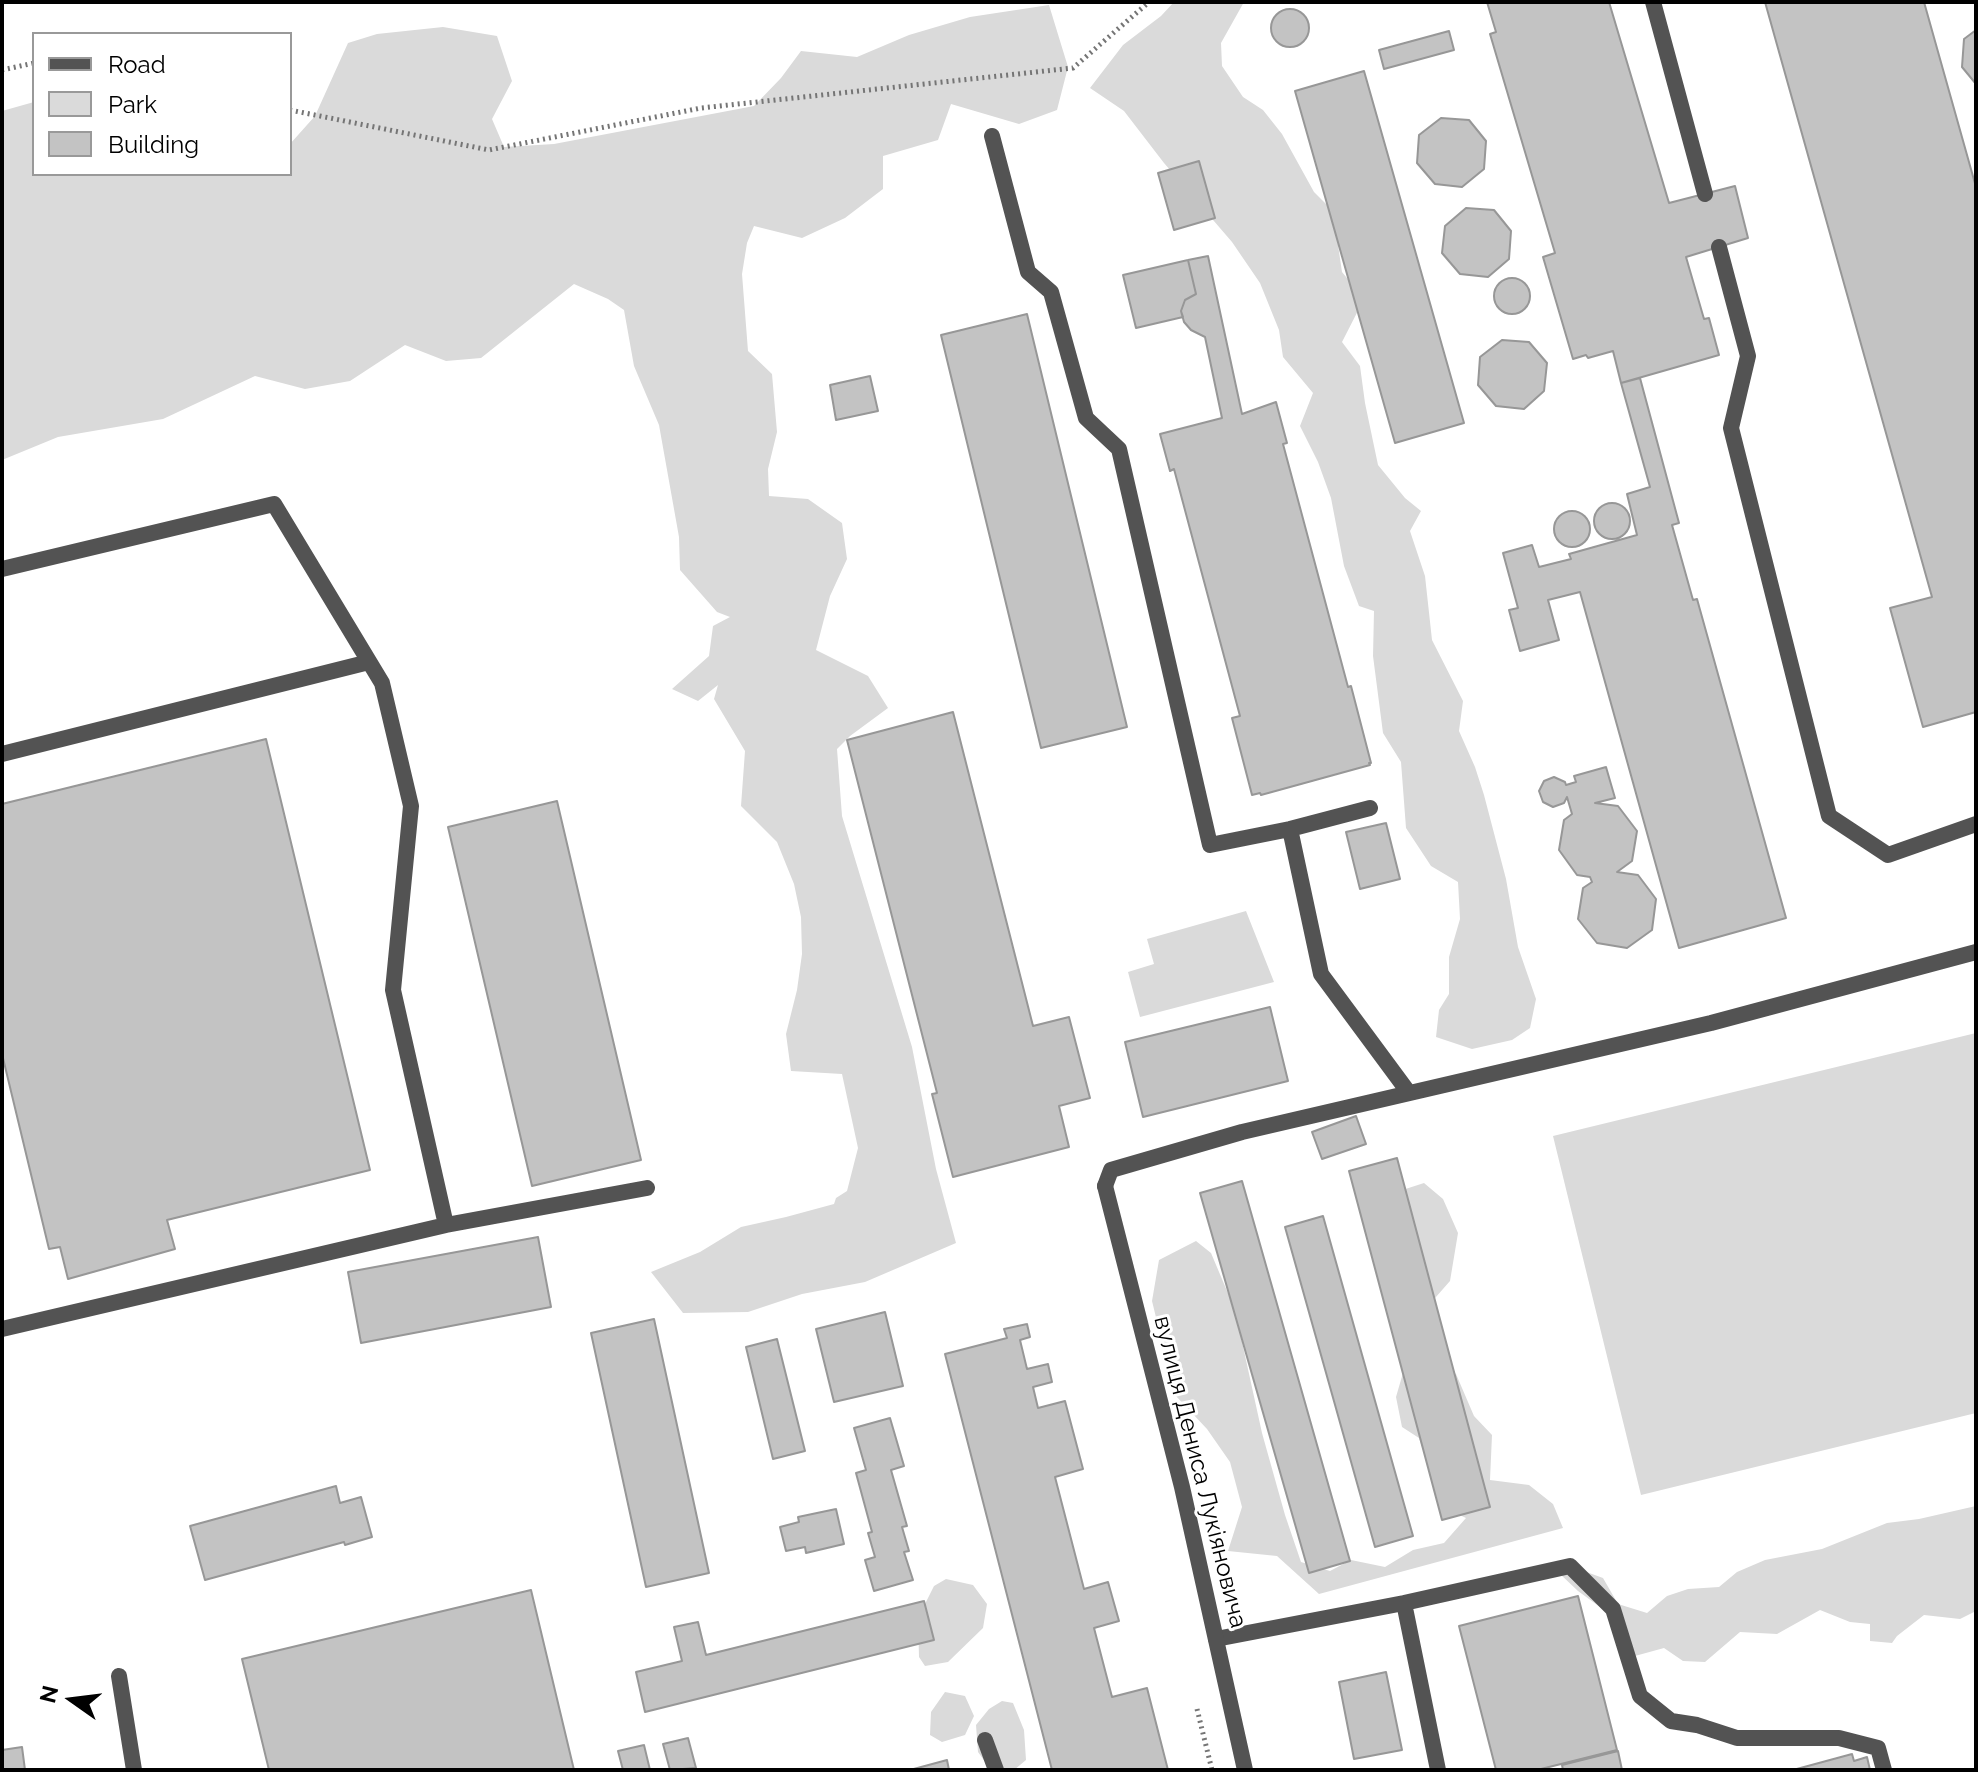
<!DOCTYPE html>
<html>
<head>
<meta charset="utf-8">
<style>
  body { margin:0 }
  #map { position:relative; width:1978px; height:1772px; overflow:hidden; background:#fff; font-family:Raleway,sans-serif }
  canvas { display:block }
  .frame { position:absolute; inset:0; border:4px solid #000; pointer-events:none }
  .legend { position:absolute; left:32px; top:32px; width:260px; height:144px; box-sizing:border-box; background:#fff; border:2px solid #999; margin:0; padding:10px 14px; list-style:none; font-size:24px; color:#000 }
  .legend li { display:flex; align-items:center; gap:16px; height:40px }
  .legend b { width:40px; border:2px solid #999 }
  .north { position:absolute; left:32px; top:1660px; width:80px; height:80px; -webkit-text-stroke:6px #fff; paint-order:stroke; rotate:284deg; font-size:22px; font-weight:700; line-height:32px; text-align:center; color:#000 }
  .north::after { content:''; display:block; margin:auto; width:28px; height:36px; background:#000; clip-path:polygon(50% 0,100% 100%,50% 72%,0 100%) }
</style>
</head>
<body>
<div id="map">
<canvas width="1978" height="1772"></canvas>
<div class="frame"></div>
<ul class="legend">
<li><b style="height:10px;background:#535353"></b>Road</li>
<li><b style="height:22px;background:#dadada"></b>Park</li>
<li><b style="height:22px;background:#c3c3c3"></b>Building</li>
</ul>
<div class="north">N</div>
</div>
<script>
const ctx = document.querySelector('canvas').getContext('2d');
ctx.lineJoin = 'round';
function paint(path, color) {
  ctx.fillStyle = color;
  ctx.fill(path, 'evenodd');
}
function poly(rows) {
  const path = new Path2D();
  for (const r of rows) {
    if (r.length === 3) {
      path.moveTo(r[0] + r[2], r[1]);
      path.arc(r[0], r[1], r[2], 0, 2 * Math.PI);
      continue;
    }
    path.moveTo(r[0], r[1]);
    for (let i = 2; i < r.length; i += 2) path.lineTo(r[i], r[i + 1]);
  }
  return path;
}
function trace(path, color, width, dash) {
  ctx.strokeStyle = color;
  ctx.lineWidth = width;
  ctx.lineCap = dash ? 'butt' : 'round';
  ctx.setLineDash(dash || []);
  ctx.stroke(path);
}
function write(font, color, halo, rows, align = 'center') {
  ctx.font = font + ' Raleway,sans-serif';
  ctx.lineWidth = 6;
  ctx.setLineDash([]);
  ctx.textBaseline = 'middle';
  ctx.strokeStyle = halo;
  ctx.fillStyle = color;
  for (const [text, x, y, turn = 0] of rows) {
    ctx.save();
    ctx.translate(x, y);
    ctx.rotate((+turn || 0) * Math.PI / 180);
    ctx.textAlign = isNaN(turn) ? turn : align;
    if (halo) ctx.strokeText(text, 0, 0);
    ctx.fillText(text, 0, 0);
    ctx.restore();
  }
}
const green = poly([
  [1174,2,1244,2,1221,43,1222,66,1243,97,1263,110,1282,134,1314,192,1333,211,1342,272,1364,299,1342,342,1360,366,1365,403,1378,465,1405,498,1421,511,1410,531,1425,576,1432,640,1463,701,1459,731,1475,767,1484,795,1506,879,1518,947,1536,999,1530,1028,1512,1040,1472,1049,1436,1037,1439,1010,1449,994,1449,957,1460,919,1458,882,1431,866,1406,828,1401,762,1383,733,1373,656,1374,611,1359,606,1344,566,1331,498,1318,462,1300,426,1313,393,1283,357,1279,330,1260,283,1232,242,1164,163,1124,111,1090,88,1123,45,1161,16],
  [1049,5,1068,67,1057,110,1019,124,951,104,938,140,883,156,883,189,845,218,802,238,754,226,747,243,742,274,748,351,772,374,777,432,768,469,769,496,808,499,842,523,847,559,830,596,816,650,868,676,888,708,850,736,837,749,842,816,912,1047,936,1169,956,1243,865,1282,802,1294,748,1312,683,1313,651,1272,700,1252,741,1227,786,1217,834,1204,836,1198,847,1191,858,1148,842,1074,791,1071,786,1034,797,990,802,954,801,917,794,884,777,842,741,806,745,751,714,699,718,685,698,701,672,689,709,656,713,626,730,617,717,612,680,570,679,537,659,425,634,366,624,310,608,299,574,284,481,358,446,361,405,345,350,381,305,389,255,376,163,419,58,437,2,460,2,111,34,102,34,174,290,174,290,144,315,116,348,43,377,34,443,27,497,36,512,81,492,119,504,147,554,144,754,106,781,78,801,51,857,57,909,35,970,17],
  [1246,911,1274,982,1140,1017,1128,972,1154,964,1147,939],
  [1976,1033,1976,1413,1641,1495,1553,1136],
  [1424,1183,1443,1199,1458,1233,1450,1281,1421,1314,1384,1196],
  [1196,1241,1211,1253,1235,1310,1262,1433,1285,1515,1301,1562,1330,1571,1351,1560,1385,1567,1413,1550,1444,1543,1466,1518,1445,1508,1432,1477,1419,1438,1402,1427,1396,1397,1405,1366,1428,1356,1456,1374,1474,1416,1492,1435,1490,1480,1529,1485,1553,1504,1563,1528,1319,1594,1277,1556,1228,1551,1242,1507,1230,1462,1207,1429,1175,1395,1152,1301,1159,1260],
  [1976,1506,1976,1611,1960,1619,1924,1615,1897,1636,1892,1643,1870,1641,1870,1624,1850,1622,1820,1610,1777,1634,1740,1632,1705,1662,1683,1661,1664,1648,1624,1659,1615,1618,1578,1591,1560,1574,1570,1566,1603,1578,1618,1604,1647,1613,1667,1596,1688,1589,1719,1587,1737,1572,1765,1560,1822,1549,1887,1523,1919,1519],
  [946,1579,973,1585,987,1604,983,1628,948,1662,925,1666,919,1657,918,1618,934,1586],
  [945,1692,965,1696,974,1716,965,1735,942,1742,930,1735,931,1712],
  [1002,1701,1013,1703,1024,1730,1026,1760,1014,1770,996,1770,986,1763,978,1752,976,1725,989,1709]
]);
const building = poly([
  [1487,2,1609,2,1669,203,1735,186,1748,238,1686,257,1704,319,1709,318,1719,355,1621,383,1613,351,1588,358,1586,355,1573,359,1543,257,1555,253,1490,34,1496,32,1487,2],
  [1765,2,1924,2,1976,187,1976,712,1923,727,1890,608,1932,597,1765,2],
  [1290,28,19],
  [1976,30,1976,84,1962,67,1964,39,1976,30],
  [1449,31,1454,50,1384,69,1379,50,1449,31],
  [1364,71,1464,423,1395,443,1295,91,1364,71],
  [1441,118,1469,120,1486,141,1484,169,1462,187,1435,184,1417,163,1419,135,1441,118],
  [1199,161,1215,218,1174,230,1158,173,1199,161],
  [1466,208,1494,210,1511,231,1509,259,1488,277,1460,274,1442,253,1445,226,1466,208],
  [1208,256,1242,414,1276,402,1287,443,1283,444,1348,687,1351,686,1371,763,1369,763,1370,765,1261,795,1260,793,1252,795,1232,718,1240,716,1174,469,1170,471,1160,434,1222,418,1205,337,1191,330,1184,322,1181,311,1185,300,1196,294,1188,260,1208,256],
  [1188,260,1196,294,1185,300,1181,311,1183,317,1136,328,1123,275,1188,260],
  [1512,296,18],
  [1027,314,1127,727,1041,748,941,335,1027,314],
  [1502,340,1529,342,1547,363,1544,391,1524,409,1496,406,1478,385,1480,357,1502,340],
  [870,376,878,411,836,420,830,385,870,376],
  [1640,378,1679,523,1672,525,1693,600,1697,599,1786,918,1679,948,1580,592,1548,600,1559,640,1520,651,1509,610,1518,608,1503,553,1532,545,1539,567,1571,559,1569,554,1637,535,1627,494,1650,487,1621,383,1640,378],
  [1612,521,18],
  [1572,529,18],
  [953,712,1033,1026,1069,1017,1090,1098,1059,1106,1069,1147,953,1177,932,1094,937,1093,847,740,953,712],
  [266,739,370,1170,167,1220,175,1249,68,1279,60,1247,49,1249,2,1054,2,804,266,739],
  [1606,767,1615,798,1595,803,1618,806,1637,831,1632,861,1617,872,1638,875,1656,899,1652,930,1627,948,1597,943,1578,919,1583,888,1592,882,1590,877,1577,875,1559,850,1564,820,1572,814,1567,797,1564,803,1553,807,1543,802,1539,791,1544,781,1554,777,1565,782,1566,785,1576,782,1574,776,1606,767],
  [557,801,641,1160,532,1186,448,827,557,801],
  [1386,823,1400,879,1360,889,1346,832,1386,823],
  [1270,1007,1288,1081,1143,1117,1125,1042,1270,1007],
  [1356,1116,1366,1144,1322,1159,1312,1132,1356,1116],
  [1397,1158,1490,1507,1442,1520,1349,1171,1397,1158],
  [1242,1181,1350,1561,1309,1573,1200,1193,1242,1181],
  [1323,1216,1413,1536,1375,1547,1285,1227,1323,1216],
  [538,1237,551,1307,361,1343,348,1272,538,1237],
  [885,1312,903,1386,834,1402,816,1329,885,1312],
  [654,1319,709,1573,646,1587,591,1333,654,1319],
  [1027,1324,1030,1337,1020,1340,1027,1369,1048,1364,1052,1382,1033,1387,1038,1408,1065,1401,1083,1469,1055,1477,1084,1589,1108,1582,1119,1621,1094,1628,1112,1697,1147,1688,1168,1770,1052,1770,945,1354,1007,1338,1004,1329,1027,1324],
  [777,1339,805,1451,773,1459,746,1347,777,1339],
  [890,1418,904,1466,891,1470,907,1526,902,1527,909,1551,904,1552,913,1580,874,1591,865,1560,875,1557,868,1533,872,1532,856,1473,866,1470,854,1428,890,1418],
  [336,1486,340,1503,361,1497,372,1537,345,1545,344,1542,205,1580,190,1526,336,1486],
  [836,1509,844,1544,806,1553,805,1547,786,1551,780,1527,799,1522,798,1517,836,1509],
  [531,1590,574,1770,269,1770,242,1659,531,1590],
  [1578,1596,1617,1750,1537,1770,1496,1770,1459,1626,1578,1596],
  [924,1601,934,1640,645,1712,636,1672,682,1661,674,1627,698,1622,706,1655,924,1601],
  [1386,1672,1402,1750,1354,1759,1339,1682,1386,1672],
  [688,1738,696,1768,670,1770,663,1744,688,1738],
  [644,1745,650,1770,623,1770,618,1751,644,1745],
  [22,1747,25,1770,2,1770,2,1750,22,1747],
  [1618,1751,1622,1770,1563,1770,1562,1765,1618,1751],
  [1852,1754,1854,1761,1867,1757,1870,1770,1793,1770,1852,1754],
  [947,1760,949,1770,910,1770,947,1760]
]);
const path = poly([
  [2,70,34,63],
  [290,110,489,150,701,108,1073,68,1149,2],
  [1197,1709,1212,1770]
]);
const service = poly([
  [1653,2,1705,194],
  [992,136,1028,272,1051,292,1086,418,1119,449,1210,845,1290,829,1370,808],
  [1719,247,1748,356,1731,428,1829,816,1888,855,1976,824],
  [2,569,274,504,382,683,411,806,393,990,446,1225],
  [2,754,369,662],
  [1290,829,1321,974,1409,1093],
  [1105,1186,1111,1170,1242,1132,1711,1023,1976,952],
  [2,1329,446,1225,647,1188],
  [1404,1603,1438,1770],
  [1216,1639,1404,1603,1570,1566,1613,1609,1640,1696,1671,1721,1697,1725,1737,1738,1839,1738,1878,1748,1884,1770],
  [119,1676,134,1770],
  [985,1740,996,1770]
]);
const minor = poly([
  [1105,1186,1182,1487,1245,1770]
]);
const streetNames = [
  ["вулиця Дениса Лукіяновича",1200,1472,76]
];
paint(green, '#dadada');
paint(building, '#c3c3c3');
trace(building, '#979797', 2);
trace(path, '#757575', 5, [2, 4]);
trace(service, '#535353', 16);
trace(minor, '#535353', 16);
write('24px', '#000', '#fff', streetNames);
</script>
</body>
</html>
